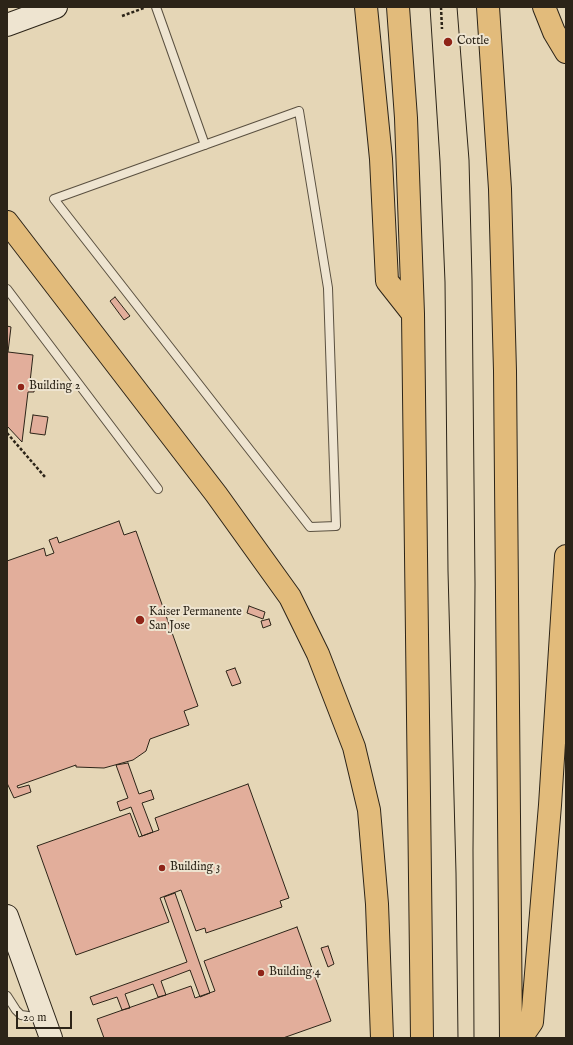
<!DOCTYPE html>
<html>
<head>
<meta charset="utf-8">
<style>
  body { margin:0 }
  #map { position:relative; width:573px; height:1045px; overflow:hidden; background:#e5d6b6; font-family:"IM FELL English",serif }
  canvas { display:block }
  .frame { position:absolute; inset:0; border:8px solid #2c2418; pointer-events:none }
  .scale { position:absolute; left:16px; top:1011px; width:56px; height:18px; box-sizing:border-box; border:2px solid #2c2418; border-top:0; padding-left:5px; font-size:12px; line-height:14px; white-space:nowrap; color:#2c2418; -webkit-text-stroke:3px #eee4d0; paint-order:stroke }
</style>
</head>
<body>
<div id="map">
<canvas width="573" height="1045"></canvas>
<div class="frame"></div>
<div class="scale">20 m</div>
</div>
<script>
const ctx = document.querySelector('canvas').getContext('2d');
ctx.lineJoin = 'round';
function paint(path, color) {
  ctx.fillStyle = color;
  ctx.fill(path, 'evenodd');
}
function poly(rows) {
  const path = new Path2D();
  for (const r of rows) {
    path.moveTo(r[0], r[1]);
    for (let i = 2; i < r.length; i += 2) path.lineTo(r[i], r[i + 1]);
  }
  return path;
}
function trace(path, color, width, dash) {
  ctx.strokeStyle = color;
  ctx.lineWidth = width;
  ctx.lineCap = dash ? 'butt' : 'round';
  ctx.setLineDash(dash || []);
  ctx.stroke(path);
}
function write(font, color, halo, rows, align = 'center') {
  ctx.font = font + ' "IM FELL English",serif';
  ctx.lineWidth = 4;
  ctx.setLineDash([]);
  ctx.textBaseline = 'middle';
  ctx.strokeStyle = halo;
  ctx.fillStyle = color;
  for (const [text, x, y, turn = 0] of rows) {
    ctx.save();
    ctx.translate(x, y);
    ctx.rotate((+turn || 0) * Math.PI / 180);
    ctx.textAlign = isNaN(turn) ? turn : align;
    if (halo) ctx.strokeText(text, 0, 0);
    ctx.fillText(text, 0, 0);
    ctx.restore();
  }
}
const building = poly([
  [115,297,130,316,124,320,110,301,115,297],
  [7,326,11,327,8,352,33,355,30,382,35,383,34,392,28,392,22,442,7,426,7,326],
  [33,415,48,417,45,435,30,433,33,415],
  [119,521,124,535,136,531,198,706,184,711,189,725,150,739,146,751,133,760,104,768,76,767,76,765,17,786,18,788,29,785,31,792,14,798,7,783,7,561,44,548,46,556,54,553,49,540,57,537,59,543,119,521],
  [249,606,265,612,263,619,247,613,249,606],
  [269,619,271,625,263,628,261,621,269,619],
  [235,668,241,683,232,686,226,671,235,668],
  [128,763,139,794,151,790,154,799,142,803,153,832,142,836,131,807,120,811,117,802,128,798,116,765,128,763],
  [248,784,289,898,280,901,282,907,206,933,205,928,196,931,181,890,160,898,169,922,76,955,37,846,130,813,139,837,159,830,155,818,248,784],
  [175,893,210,993,200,997,190,970,161,981,166,995,158,997,153,984,125,994,130,1008,122,1010,117,997,93,1005,90,997,187,962,164,897,175,893],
  [297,927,331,1021,283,1038,104,1038,97,1019,191,986,195,998,215,991,204,961,297,927],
  [328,946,334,964,328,967,321,948,328,946]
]);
const path = poly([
  [441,7,442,29],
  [122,16,144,8],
  [7,433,45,477]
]);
const lane = poly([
  [156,7,205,145],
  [299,111,328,288,336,526,310,527,54,199,299,111],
  [7,289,158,489],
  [7,996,16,1010,21,1015,42,1018]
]);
const secondary = poly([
  [7,25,56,7],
  [7,916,51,1038]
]);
const highway = poly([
  [366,7,381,159,387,281,413,314],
  [398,7,406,118,413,314,422,1038],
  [488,7,500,189,505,371,511,1038],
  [544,7,554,32,566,52],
  [7,222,216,494,290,597,318,654,354,747,369,810,377,904,382,1038],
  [521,1038,532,1022,550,805,566,556]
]);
const tram = poly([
  [430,7,440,161,445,282,448,571,456,873,458,1038],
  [457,7,469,160,472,280,475,584,473,850,474,1038]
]);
const markers = [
  [448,42,5,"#8f2418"],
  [21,387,4,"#8f2418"],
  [140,620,5,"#8f2418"],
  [162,868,4,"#8f2418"],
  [261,973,4,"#8f2418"]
];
const poiNames = [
  ["Cottle",457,42],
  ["Building 2",29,387],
  ["Kaiser Permanente",149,613],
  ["San Jose",149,627],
  ["Building 3",170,868],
  ["Building 4",269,973]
];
paint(building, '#e2ae9b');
trace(building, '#2c2418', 1);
trace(lane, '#5a5040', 10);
trace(secondary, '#2c2418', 24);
trace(highway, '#2c2418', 24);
trace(path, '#2c2418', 2.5, [3, 2]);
trace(lane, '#eee4d0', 8);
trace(secondary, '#eee4d0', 22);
trace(highway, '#e2bb7b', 22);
trace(tram, '#2c2418', 1);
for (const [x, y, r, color] of markers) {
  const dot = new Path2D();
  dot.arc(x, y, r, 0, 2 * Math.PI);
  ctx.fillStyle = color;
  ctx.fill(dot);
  trace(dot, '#eee4d0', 1.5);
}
write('12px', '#2c2418', '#eee4d0', poiNames, 'left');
</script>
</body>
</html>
